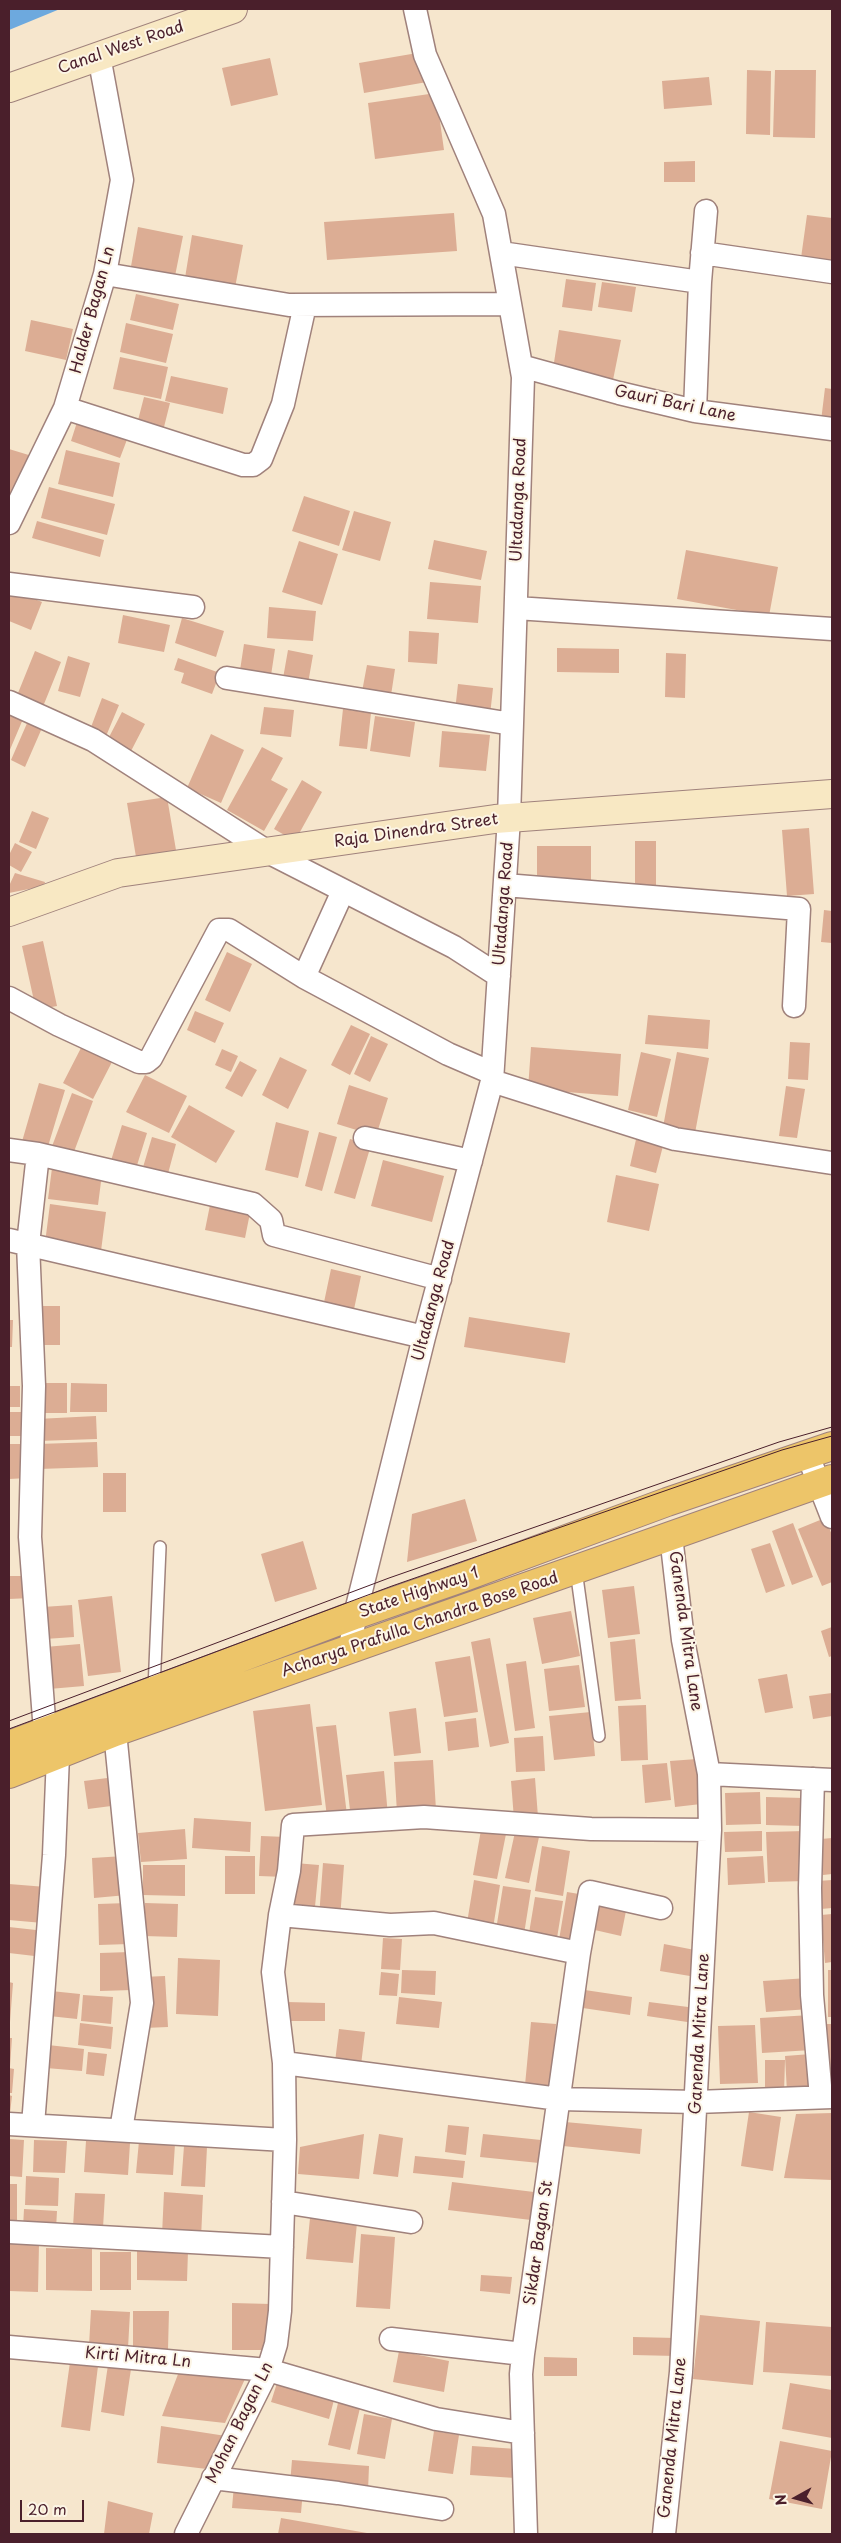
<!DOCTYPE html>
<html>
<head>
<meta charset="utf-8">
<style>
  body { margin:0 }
  #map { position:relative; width:841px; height:2543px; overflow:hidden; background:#f6e6cd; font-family:"Playpen Sans",sans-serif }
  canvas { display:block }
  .frame { position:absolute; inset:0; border:10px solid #4a1f2b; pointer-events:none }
  .north { position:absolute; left:771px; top:2473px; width:50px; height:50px; -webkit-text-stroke:4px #fcf5e5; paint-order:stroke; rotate:263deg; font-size:14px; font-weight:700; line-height:20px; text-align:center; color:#4a1f2b }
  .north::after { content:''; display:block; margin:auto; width:18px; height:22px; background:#4a1f2b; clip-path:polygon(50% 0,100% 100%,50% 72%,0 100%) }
  .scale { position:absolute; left:20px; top:2500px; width:64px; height:22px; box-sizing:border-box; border:2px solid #4a1f2b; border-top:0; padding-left:6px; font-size:15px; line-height:18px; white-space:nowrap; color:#4a1f2b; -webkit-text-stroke:4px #fcf5e5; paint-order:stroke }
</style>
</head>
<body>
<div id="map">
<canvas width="841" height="2543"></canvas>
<div class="frame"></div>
<div class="north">N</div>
<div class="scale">20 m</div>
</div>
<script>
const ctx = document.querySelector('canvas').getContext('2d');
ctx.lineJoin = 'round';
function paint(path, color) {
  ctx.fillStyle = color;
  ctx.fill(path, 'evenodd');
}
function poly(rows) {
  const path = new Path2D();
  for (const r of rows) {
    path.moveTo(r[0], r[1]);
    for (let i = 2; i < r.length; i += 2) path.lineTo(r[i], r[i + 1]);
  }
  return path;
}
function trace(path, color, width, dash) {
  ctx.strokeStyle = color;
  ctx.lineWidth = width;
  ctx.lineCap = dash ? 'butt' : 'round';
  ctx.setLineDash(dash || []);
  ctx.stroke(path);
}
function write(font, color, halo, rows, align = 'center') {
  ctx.font = font + ' "Playpen Sans",sans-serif';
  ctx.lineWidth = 4;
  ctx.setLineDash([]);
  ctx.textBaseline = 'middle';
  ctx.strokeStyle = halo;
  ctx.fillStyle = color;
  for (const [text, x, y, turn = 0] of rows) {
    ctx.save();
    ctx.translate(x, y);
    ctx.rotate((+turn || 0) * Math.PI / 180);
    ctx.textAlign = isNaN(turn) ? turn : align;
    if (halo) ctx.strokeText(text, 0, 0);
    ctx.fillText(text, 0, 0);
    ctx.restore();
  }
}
const water = poly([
  [9,9,60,9,9,30]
]);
const building = poly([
  [423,52,427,82,364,93,359,63],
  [270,58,278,95,231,106,222,68],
  [747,70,771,71,770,135,746,134],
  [775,70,816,70,815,138,773,137],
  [709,77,712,105,664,109,662,81],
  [436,93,444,150,375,159,368,103],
  [695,161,695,182,664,182,664,162],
  [454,213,457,251,327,260,324,222],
  [807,215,832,218,832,263,801,258],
  [138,227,183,236,174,281,130,272],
  [192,235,243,245,234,293,184,284],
  [566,279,596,283,592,311,562,307],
  [602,282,636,287,632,312,598,307],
  [136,294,179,304,173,330,130,320],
  [31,320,73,329,66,360,25,351],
  [126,323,173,334,166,363,120,352],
  [559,330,621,340,612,385,553,369],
  [120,357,168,367,161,399,113,389],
  [171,376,228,388,223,414,165,401],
  [825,388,832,389,832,423,821,421],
  [144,397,170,403,162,435,136,428],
  [78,419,128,437,120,458,71,441],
  [9,449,32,456,19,499,9,496],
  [66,450,120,463,113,497,58,484],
  [49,487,115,504,107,535,41,518],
  [304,496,350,511,339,546,292,531],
  [354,511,391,522,380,561,342,550],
  [37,521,104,540,100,557,32,538],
  [434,540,487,551,481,580,428,569],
  [299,541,338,554,322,605,282,592],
  [686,550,778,567,769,616,677,599],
  [430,582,481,586,478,623,427,619],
  [9,589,42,602,31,630,9,621],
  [269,607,316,611,313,641,267,638],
  [123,615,170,625,164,652,118,643],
  [182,618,224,631,216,657,175,643],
  [409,631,439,633,437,664,408,662],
  [244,644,275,649,270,682,239,677],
  [557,648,619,649,619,673,557,672],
  [288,650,313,655,307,689,282,684],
  [35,651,61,662,42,709,16,698],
  [666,653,686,654,685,698,665,697],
  [68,656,90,663,80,697,58,691],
  [178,658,220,673,212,694,181,683,184,673,174,670],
  [367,665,395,669,390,702,361,697],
  [458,684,493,688,490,715,455,711],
  [102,698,119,705,104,741,88,735],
  [264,707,294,710,291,737,260,734],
  [343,709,371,713,367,749,339,746],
  [122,712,145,724,130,753,107,741],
  [9,713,23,719,9,752],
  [375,716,415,722,410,757,370,751],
  [28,721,42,728,25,767,11,760],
  [442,731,490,735,486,771,439,767],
  [211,734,244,750,221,803,187,788],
  [262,747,283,758,271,780,288,789,264,831,227,810],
  [302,780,322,792,295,841,274,829],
  [167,797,177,856,137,863,127,803],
  [32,811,49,818,36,849,19,842],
  [809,828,814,894,787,896,782,830],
  [635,841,656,841,656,887,635,887],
  [15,843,32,852,21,872,9,865,9,855],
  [537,846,591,846,591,882,537,882],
  [15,873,45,882,44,886,9,893,9,886],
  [824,910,832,911,832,943,821,942],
  [43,941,57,1006,36,1010,22,946],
  [227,952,252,964,230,1012,205,1000],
  [195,1011,224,1023,215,1043,187,1030],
  [648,1015,710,1020,708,1049,645,1044],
  [351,1025,370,1034,350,1075,331,1065],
  [371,1036,388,1044,370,1082,354,1074],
  [790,1042,810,1043,808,1080,788,1079],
  [82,1046,112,1062,93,1099,63,1083],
  [531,1047,621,1054,618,1096,528,1089],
  [222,1049,238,1056,231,1072,215,1065],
  [641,1052,671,1059,657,1117,628,1110],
  [677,1052,709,1058,695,1133,663,1127],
  [280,1057,307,1070,288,1109,262,1095],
  [240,1061,257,1070,242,1097,225,1088],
  [145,1075,187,1096,169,1133,126,1112],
  [39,1083,65,1090,46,1153,21,1145],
  [349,1085,388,1098,376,1136,337,1124],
  [786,1086,805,1089,797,1138,779,1136],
  [72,1093,93,1101,72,1157,51,1149],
  [189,1105,235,1131,216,1163,171,1137],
  [276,1122,309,1131,298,1178,265,1170],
  [122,1125,147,1133,134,1175,109,1167],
  [319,1132,337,1137,322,1191,305,1186],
  [637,1135,664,1142,656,1173,630,1166],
  [152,1137,176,1144,166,1181,141,1174],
  [350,1139,371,1145,355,1199,334,1193],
  [383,1160,444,1176,432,1222,371,1206],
  [52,1168,102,1174,98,1205,48,1199],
  [616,1175,659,1184,649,1231,607,1222],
  [50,1204,106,1212,101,1251,45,1243],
  [210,1205,250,1213,245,1238,205,1230],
  [331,1269,361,1276,353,1314,323,1307],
  [37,1306,60,1306,60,1345,37,1345],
  [469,1317,570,1333,565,1363,464,1347],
  [9,1320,13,1320,12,1347,9,1347],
  [39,1383,67,1383,67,1413,39,1413],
  [71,1383,107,1384,107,1412,70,1412],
  [9,1386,20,1386,20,1407,9,1407],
  [9,1412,27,1412,28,1436,9,1436],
  [96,1416,97,1439,38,1441,37,1419],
  [97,1442,98,1467,39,1469,38,1444],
  [9,1444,27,1444,28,1478,9,1479],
  [103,1473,126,1473,126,1512,103,1512],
  [465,1499,477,1541,407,1562,412,1514],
  [825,1518,832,1535,832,1582,822,1586,798,1529],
  [793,1523,813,1577,792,1585,772,1531],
  [303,1541,317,1589,275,1602,261,1554],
  [770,1543,785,1586,766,1593,751,1549],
  [9,1576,30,1576,31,1598,9,1599],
  [634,1586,640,1634,608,1638,602,1590],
  [112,1596,121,1672,88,1676,78,1600],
  [72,1605,74,1637,45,1639,43,1607],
  [571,1611,580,1656,542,1664,533,1618],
  [832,1627,832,1656,829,1657,821,1631],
  [490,1638,509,1743,490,1747,471,1642],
  [635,1639,641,1699,615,1701,610,1642],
  [80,1644,84,1686,49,1689,45,1647],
  [470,1656,478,1712,444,1717,435,1662],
  [526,1661,535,1728,515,1731,506,1664],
  [579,1665,585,1707,549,1711,544,1669],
  [787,1674,793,1708,765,1713,758,1679],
  [832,1693,832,1716,813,1719,809,1696],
  [310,1704,322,1805,265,1811,253,1711],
  [646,1705,648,1760,621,1761,618,1706],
  [416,1708,421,1753,394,1756,389,1712],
  [591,1712,595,1756,554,1760,549,1716],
  [476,1718,479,1747,448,1751,445,1722],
  [336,1725,347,1815,327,1817,316,1727],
  [543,1736,545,1771,516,1772,514,1738],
  [697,1759,701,1804,675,1807,670,1761],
  [433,1760,436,1810,397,1813,394,1762],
  [667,1763,671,1800,645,1803,642,1765],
  [384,1771,388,1816,351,1819,346,1775],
  [115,1777,119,1805,88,1809,84,1781],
  [535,1778,538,1817,514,1819,511,1781],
  [760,1792,761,1824,726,1825,725,1793],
  [766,1797,804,1798,804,1826,766,1825],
  [194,1818,251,1822,250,1852,192,1848],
  [185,1829,187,1859,141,1862,138,1833],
  [481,1830,506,1834,497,1879,473,1875],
  [762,1831,762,1851,725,1852,724,1832],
  [805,1831,806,1881,768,1882,766,1832],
  [515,1832,539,1837,529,1883,505,1878],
  [261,1836,287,1837,285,1877,259,1876],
  [832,1838,832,1874,823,1875,821,1839],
  [542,1846,570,1851,563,1896,535,1891],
  [124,1856,127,1895,94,1898,92,1858],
  [225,1856,255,1856,255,1894,225,1894],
  [763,1856,765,1883,728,1885,727,1858],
  [295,1863,319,1865,314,1917,290,1914],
  [323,1863,344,1865,340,1919,319,1917],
  [143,1865,185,1865,185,1896,143,1895],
  [474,1880,500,1885,493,1928,467,1923],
  [832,1880,832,1908,821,1909,818,1881],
  [9,1884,46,1887,43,1923,9,1920],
  [503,1886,531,1890,524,1934,496,1930],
  [567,1892,585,1895,577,1943,559,1940],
  [535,1897,563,1901,557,1938,529,1933],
  [593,1898,627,1906,621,1936,586,1928],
  [128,1903,129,1944,99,1945,98,1904],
  [145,1903,178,1904,177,1937,144,1936],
  [832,1914,832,1962,825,1963,821,1915],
  [9,1927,45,1931,43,1957,9,1953],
  [383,1938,402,1939,400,1970,381,1969],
  [664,1944,700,1951,696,1977,660,1971],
  [130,1952,132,1990,100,1991,100,1953],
  [178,1958,220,1960,218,2016,176,2014],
  [402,1970,436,1971,435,1995,401,1993],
  [828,1970,832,1970,832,2017,828,2017],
  [381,1972,399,1974,397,1996,379,1995],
  [165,1976,168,2027,144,2028,142,1977],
  [808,1978,810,2009,766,2012,763,1981],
  [9,1982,13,1983,10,2022,9,2022],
  [578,1989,632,1997,630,2015,576,2007],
  [51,1991,80,1994,77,2019,49,2016],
  [83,1995,113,1997,111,2024,81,2021],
  [399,1997,442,2002,439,2028,396,2024],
  [287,2002,325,2003,325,2021,287,2021],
  [649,2002,696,2008,694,2023,647,2016],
  [811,2015,812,2050,762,2053,760,2018],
  [531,2022,556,2024,551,2087,525,2085],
  [80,2023,113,2027,111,2049,78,2045],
  [825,2024,832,2024,832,2089,828,2089],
  [755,2025,758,2083,720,2084,718,2026],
  [339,2029,365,2032,361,2065,335,2062],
  [9,2038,12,2038,10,2067,9,2067],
  [48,2045,84,2049,82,2071,46,2068],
  [88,2052,107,2054,104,2076,86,2074],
  [811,2054,813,2091,787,2092,785,2056],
  [765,2060,785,2060,784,2093,765,2092],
  [9,2068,14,2069,12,2093,9,2093],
  [9,2095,12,2096,10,2113,9,2112],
  [749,2112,781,2117,773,2171,741,2166],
  [832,2113,832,2180,784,2178,796,2114],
  [565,2122,642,2129,640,2154,563,2146],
  [448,2125,469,2127,466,2155,445,2152],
  [364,2134,359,2179,298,2174,300,2147],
  [379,2134,403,2138,398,2177,373,2174],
  [483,2134,541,2140,539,2163,480,2157],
  [9,2139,24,2140,22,2177,9,2176],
  [34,2140,67,2141,65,2173,33,2172],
  [86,2141,130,2143,128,2175,84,2172],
  [139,2141,175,2144,173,2175,136,2173],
  [184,2146,207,2147,205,2187,181,2186],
  [415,2156,465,2161,463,2178,413,2173],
  [26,2176,59,2178,58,2206,25,2205],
  [452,2182,534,2192,531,2220,448,2210],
  [9,2184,17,2184,17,2226,9,2226],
  [164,2192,203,2195,201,2238,162,2235],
  [75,2193,105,2194,103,2228,73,2227],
  [24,2209,57,2211,56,2229,23,2228],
  [310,2218,357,2223,353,2263,306,2259],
  [361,2234,395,2237,390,2309,356,2307],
  [9,2244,39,2244,38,2292,9,2291],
  [46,2248,92,2249,92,2291,46,2290],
  [137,2250,188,2251,187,2281,137,2280],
  [100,2252,131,2252,131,2290,100,2290],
  [481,2275,512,2277,510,2294,480,2291],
  [232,2303,271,2304,272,2350,232,2350],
  [91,2310,130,2312,128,2348,89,2346],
  [133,2311,169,2311,168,2349,133,2349],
  [700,2315,760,2321,753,2385,693,2379],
  [766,2322,832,2327,832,2376,763,2372],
  [633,2337,676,2338,676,2356,633,2355],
  [399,2351,449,2361,444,2392,393,2382],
  [544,2357,577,2358,577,2376,544,2376],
  [70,2362,98,2366,90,2431,61,2427],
  [108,2365,131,2369,124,2416,101,2412],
  [180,2369,249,2370,225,2423,162,2416],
  [277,2383,334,2400,329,2419,271,2402],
  [790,2383,832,2390,832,2438,782,2429],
  [338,2403,360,2408,350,2450,328,2445],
  [364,2414,392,2419,385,2459,357,2454],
  [161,2426,226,2436,215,2470,157,2463],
  [434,2431,459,2435,453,2474,428,2471],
  [780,2441,832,2451,822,2509,769,2499],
  [472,2446,517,2449,515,2478,470,2475],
  [292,2460,369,2466,368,2491,290,2484],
  [234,2485,303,2490,301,2513,232,2508],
  [108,2501,153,2513,149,2534,104,2534],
  [281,2518,367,2533,366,2534,278,2534]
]);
const service = poly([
  [576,1570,599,1736],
  [154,1690,160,1547]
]);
const minor = poly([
  [501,253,700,282],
  [702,253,832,272],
  [105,274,289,305,510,304],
  [521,366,619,393,695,411,832,429],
  [65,408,243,465,253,465,261,459,283,404,305,305],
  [695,411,700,282,706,211],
  [9,523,65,408,105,274,122,180,99,56],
  [9,584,193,607],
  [516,608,832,629],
  [227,678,512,724],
  [9,702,93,740,268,852,454,947,499,976],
  [505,885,799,909,794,1006],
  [343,891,304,977,448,1054,492,1073],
  [9,998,59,1025,139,1062,146,1062,151,1058,219,930,229,930,304,977],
  [492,1081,675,1139,832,1163],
  [365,1138,471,1161],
  [9,1150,38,1154,253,1204,271,1220,274,1235,440,1279],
  [9,1240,424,1337],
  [807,1453,832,1517],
  [350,1650,355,1615,424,1337,492,1081,509,818,523,377,494,214,425,55,415,9],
  [115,1732,142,2003,121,2130],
  [709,1774,832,1780],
  [813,1779,810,1888,812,1995,821,2097],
  [280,1915,390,1925,434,1923,579,1953],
  [284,2063,559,2099,696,2102,832,2097],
  [9,2124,285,2140],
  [33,2125,54,1855,58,1755,45,1732,30,1537,34,1386,28,1244,38,1154],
  [283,2202,411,2222],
  [9,2232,282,2247],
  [391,2339,523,2354],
  [9,2347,268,2370,436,2419,523,2433],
  [213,2478,338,2493,442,2509],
  [186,2534,268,2370,276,2344,280,2311,285,2140,284,2063,273,1972,280,1915,289,1871,293,1825,424,1817,591,1829,710,1830],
  [526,2534,521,2374,523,2354,579,1953,590,1892,661,1908],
  [664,2534,681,2372,710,1830,709,1774,683,1640,671,1536]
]);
const secondary = poly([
  [9,88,233,9],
  [9,912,118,873,495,819,832,794]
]);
const primary = poly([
  [9,1745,355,1615,464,1577,667,1502,832,1446],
  [9,1774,115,1732,832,1479]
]);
const tram = poly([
  [9,1721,389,1578,779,1442,832,1427],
  [9,1729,392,1586,782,1450,832,1436]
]);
const streetNames = [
  ["Canal West Road",121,48,-19],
  ["Halder Bagan Ln",93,310,-75],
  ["Gauri Bari Lane",675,404,12],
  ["Ultadanga Road",519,500,-88],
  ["Raja Dinendra Street",416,831,-8],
  ["Ultadanga Road",504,904,-86],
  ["Ultadanga Road",434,1301,-75],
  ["State Highway 1",419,1593,-19],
  ["Acharya Prafulla Chandra Bose Road",420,1625,-19],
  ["Ganenda Mitra Lane",685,1631,82],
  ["Ganenda Mitra Lane",700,2034,-87],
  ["Sikdar Bagan St",539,2243,-82],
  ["Kirti Mitra Ln",138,2358,5],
  ["Mohan Bagan Ln",240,2423,-64],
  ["Ganenda Mitra Lane",673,2438,-84]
];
paint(water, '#6da9de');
paint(building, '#dcad94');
trace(service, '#a0827c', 14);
trace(minor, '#a0827c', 25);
trace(secondary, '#a0827c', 30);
trace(primary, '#a0827c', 30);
trace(service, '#fff', 11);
trace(minor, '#fff', 22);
trace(secondary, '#f8e8c3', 28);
trace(primary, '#edc569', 28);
trace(tram, '#4a1f2b', 1);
write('16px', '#4a1f2b', '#fcf5e5', streetNames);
</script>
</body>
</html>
